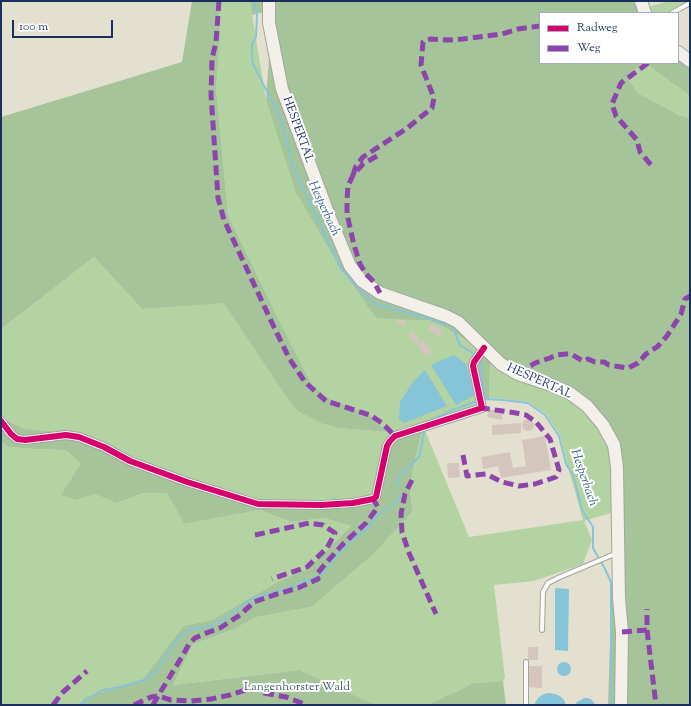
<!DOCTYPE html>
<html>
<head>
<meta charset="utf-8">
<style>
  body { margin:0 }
  #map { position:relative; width:691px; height:706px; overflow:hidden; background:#e4e0cf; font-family:"Sorts Mill Goudy",serif }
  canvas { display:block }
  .frame { position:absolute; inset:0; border:2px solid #1b2f5e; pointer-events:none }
  .legend { position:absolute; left:539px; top:12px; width:140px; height:52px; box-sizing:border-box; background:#fff; border:1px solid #a4acbf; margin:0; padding:5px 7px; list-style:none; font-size:12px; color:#1b2f5e }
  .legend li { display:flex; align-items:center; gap:8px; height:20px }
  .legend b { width:20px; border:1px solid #a4acbf }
  .scale { position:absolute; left:12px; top:20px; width:101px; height:18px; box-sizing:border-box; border:2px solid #1b2f5e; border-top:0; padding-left:5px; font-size:12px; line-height:14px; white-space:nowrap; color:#1b2f5e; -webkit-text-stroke:3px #fff; paint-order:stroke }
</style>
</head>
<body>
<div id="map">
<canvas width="691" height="706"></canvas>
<div class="frame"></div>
<ul class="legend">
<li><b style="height:5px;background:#d6006c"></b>Radweg</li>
<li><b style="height:5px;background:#8e44ad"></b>Weg</li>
</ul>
<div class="scale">100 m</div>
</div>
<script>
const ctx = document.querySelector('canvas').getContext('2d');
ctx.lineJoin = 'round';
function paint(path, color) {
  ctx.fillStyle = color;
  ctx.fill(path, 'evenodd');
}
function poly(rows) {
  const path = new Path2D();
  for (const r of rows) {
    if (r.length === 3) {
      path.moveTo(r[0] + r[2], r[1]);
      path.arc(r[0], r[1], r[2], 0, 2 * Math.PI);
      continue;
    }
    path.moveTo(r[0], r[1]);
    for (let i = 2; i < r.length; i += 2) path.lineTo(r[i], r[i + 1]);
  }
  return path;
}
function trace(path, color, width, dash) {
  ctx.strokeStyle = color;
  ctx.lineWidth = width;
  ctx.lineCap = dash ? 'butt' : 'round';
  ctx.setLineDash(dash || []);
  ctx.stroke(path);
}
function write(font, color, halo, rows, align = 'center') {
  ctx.font = font + ' "Sorts Mill Goudy",serif';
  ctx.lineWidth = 4;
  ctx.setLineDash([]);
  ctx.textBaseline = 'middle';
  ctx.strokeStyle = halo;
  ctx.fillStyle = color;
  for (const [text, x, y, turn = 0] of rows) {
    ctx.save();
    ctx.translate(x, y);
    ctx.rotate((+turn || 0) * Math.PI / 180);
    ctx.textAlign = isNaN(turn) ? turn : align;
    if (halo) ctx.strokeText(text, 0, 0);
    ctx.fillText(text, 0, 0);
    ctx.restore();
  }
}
const green = poly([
  [213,1,250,1,266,100,299,198,339,266,348,278,367,306,414,320,428,320,448,329,481,349,481,407,424,427,378,492,358,498,307,503,258,499,156,468,87,434,25,429,1,418,1,329,94,257,142,309,224,302,289,401,339,428,387,432,369,414,330,399,312,385,274,310,228,215,216,87,220,42],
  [669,1,690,1,675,8,670,13,650,13,648,7],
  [643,63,645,63,690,96,690,118,679,115,638,93,626,76],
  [495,361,572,398,605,426,611,450,614,512,584,521,592,540,583,564,534,581,494,585,505,678,503,681,474,683,427,705,376,705,300,670,173,685,193,644,232,630,257,617,311,607,413,511,410,492,413,469,420,438,424,428,469,537,583,520,567,463,560,435,546,414,528,402,503,399,489,398,490,364],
  [1,442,9,447,34,449,66,450,81,464,76,500,95,494,116,503,144,493,167,493,184,524,260,510,291,522,324,518,351,526,308,569,279,581,212,620,183,626,143,679,85,697,78,705,1,705]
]);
const forest = poly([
  [192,1,218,1,220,42,216,87,228,215,274,310,312,385,330,399,369,414,387,432,339,428,321,423,298,411,289,401,224,303,142,309,94,257,1,329,1,117,182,62],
  [250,1,265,1,264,12,252,15],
  [273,1,633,1,638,5,642,13,540,13,540,63,643,63,626,76,638,93,679,115,690,118,690,705,608,705,613,553,617,474,606,425,573,396,495,361,490,364,489,398,480,400,474,366,481,349,448,329,428,320,414,320,377,318,367,306,348,278,339,266,296,193,266,100],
  [678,57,690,66,690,96,645,63,678,63],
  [1,418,25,429,87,434,156,468,258,499,307,503,358,498,378,492,391,441,424,428,420,438,413,469,410,492,413,511,372,555,311,607,257,617,232,630,193,644,173,685,300,670,376,705,78,705,85,697,143,679,183,626,212,620,279,581,308,569,351,526,324,518,291,522,260,510,184,524,167,493,144,493,116,503,95,494,76,500,61,495,81,464,66,450,34,449,9,447,1,442],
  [503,681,506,705,427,705,474,683]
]);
const water = poly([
  [454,355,466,364,475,395,456,405,431,365],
  [425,370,447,406,404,423,399,419,400,402,413,382],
  [555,588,569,589,568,651,555,650],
  [564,669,7],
  [549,693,555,694,560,696,564,700,566,705,534,705,536,701,539,697,544,694],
  [584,698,588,698,592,700,596,705,575,705,577,702]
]);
const stream = poly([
  [254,1,257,14,256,37,252,44,252,56,253,64,280,117,288,146,292,164,340,267,361,291,376,304,427,318,452,326,460,345,474,354],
  [478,360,481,364,482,378,485,399,484,400],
  [485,399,503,400,528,403,545,415,559,436,566,464,573,475,582,510,593,527,593,548,605,569,611,582,611,688,612,705],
  [432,420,452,410,477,401],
  [398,486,399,476,419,457,425,428],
  [79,705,88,699,102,690,120,687,144,680,156,671,175,642,181,635,192,629,206,627,220,622,252,599,296,586,305,581,313,579,321,575,337,555,351,541,366,530,381,512,395,503,400,495]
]);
const building = poly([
  [398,319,406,321,405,326,397,324],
  [431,324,443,331,440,336,428,329],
  [412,331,419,339,418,340,420,342,423,340,432,352,426,356,419,348,420,347,416,342,415,343,408,335],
  [489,409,503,412,502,420,487,417],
  [528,425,6],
  [521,423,521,433,492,435,492,425],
  [545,436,551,470,501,478,498,466,483,469,481,457,510,452,513,468,526,466,522,440],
  [447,463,459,463,460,477,448,478],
  [528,647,538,647,538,660,528,660],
  [528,666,542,666,542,688,528,687]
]);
const lane = poly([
  [672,13,690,3],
  [542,630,543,592,548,583,560,577,617,553],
  [526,662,526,705]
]);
const street = poly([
  [1,421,11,434,17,439,25,440,66,435,79,437,104,447,130,461,187,482,258,504,321,505,353,503,373,499,376,497,387,446,390,441,395,436,482,408,473,366,474,362,484,348]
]);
const secondary = poly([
  [269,1,269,23,282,89,330,218,350,266,362,281,380,293,446,316,458,322,501,364,518,374,554,386,571,394,587,406,603,425,614,445,617,467,619,598,622,632,621,705],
  [641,1,645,13],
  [678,52,690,61]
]);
const quiet = poly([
  [219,1,216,42,212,59,211,94,218,198,224,220,273,325,289,358,305,382,326,401,370,415,382,423,395,436],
  [648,63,621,83,612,104,616,116,637,140,640,152,652,166],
  [377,156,363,164,353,175,348,186,347,200,347,214,354,245,360,264,366,274,374,282,380,293],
  [353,175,356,166,363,157,406,129,432,108,434,98,421,65,423,42,426,40,431,39,447,40,463,39,502,34,518,29,540,26],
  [518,374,535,363,550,358,556,355,566,354,571,354,583,361,588,359,595,362,604,362,609,365,628,368,638,363,646,354,657,347,667,336,681,314,685,299,690,296],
  [463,455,467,476,486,474,502,482,519,486,535,484,556,477,559,470,550,439,536,422,526,415,516,413,482,408],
  [412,480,405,494,401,514,402,532,409,553,436,614],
  [255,535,309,523,323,525,335,533,327,548,307,567,272,579],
  [647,630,656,705],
  [622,632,647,630,647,609],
  [53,705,63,692,87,671],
  [134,705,151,697,158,696,171,700,191,701,211,699,230,695,246,690,258,689,264,693,286,697,307,705],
  [153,705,158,696,183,655,189,644,195,638,204,634,220,628,240,615,254,602,274,595,298,588,318,579,316,575,326,563,344,543,366,523,378,507,373,499]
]);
const cycleway = poly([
  [1,421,11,434,17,439,25,440,66,435,79,437,104,447,130,461,187,482,258,504,321,505,353,503,373,499,376,497,387,446,390,441,395,436,482,408,473,366,474,362,484,348]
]);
const streetNames = [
  ["HESPERTAL",297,130,70],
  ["HESPERTAL",539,382,24]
];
const parkNames = [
  ["Langenhorster Wald",297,688]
];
const waterNames = [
  ["Hesperbach",323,209,65],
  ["Hesperbach",583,478,71]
];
paint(green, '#b4d3a2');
paint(forest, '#a5c499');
paint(water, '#86c5d8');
trace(stream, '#86c5d8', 2);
paint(building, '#d4c6bd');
trace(lane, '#a3a4a0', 6);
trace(street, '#a3a4a0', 10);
trace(secondary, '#a3a4a0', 14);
trace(lane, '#fbfaf8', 4);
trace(street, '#fbfaf8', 8);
trace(secondary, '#f2f0e9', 12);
trace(quiet, '#8e44ad', 5, [10, 5]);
trace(cycleway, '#d6006c', 6);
write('12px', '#1b2f5e', '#fff', streetNames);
write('12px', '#3d5d68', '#fff', parkNames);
write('italic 13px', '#32608a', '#fff', waterNames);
</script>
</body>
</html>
